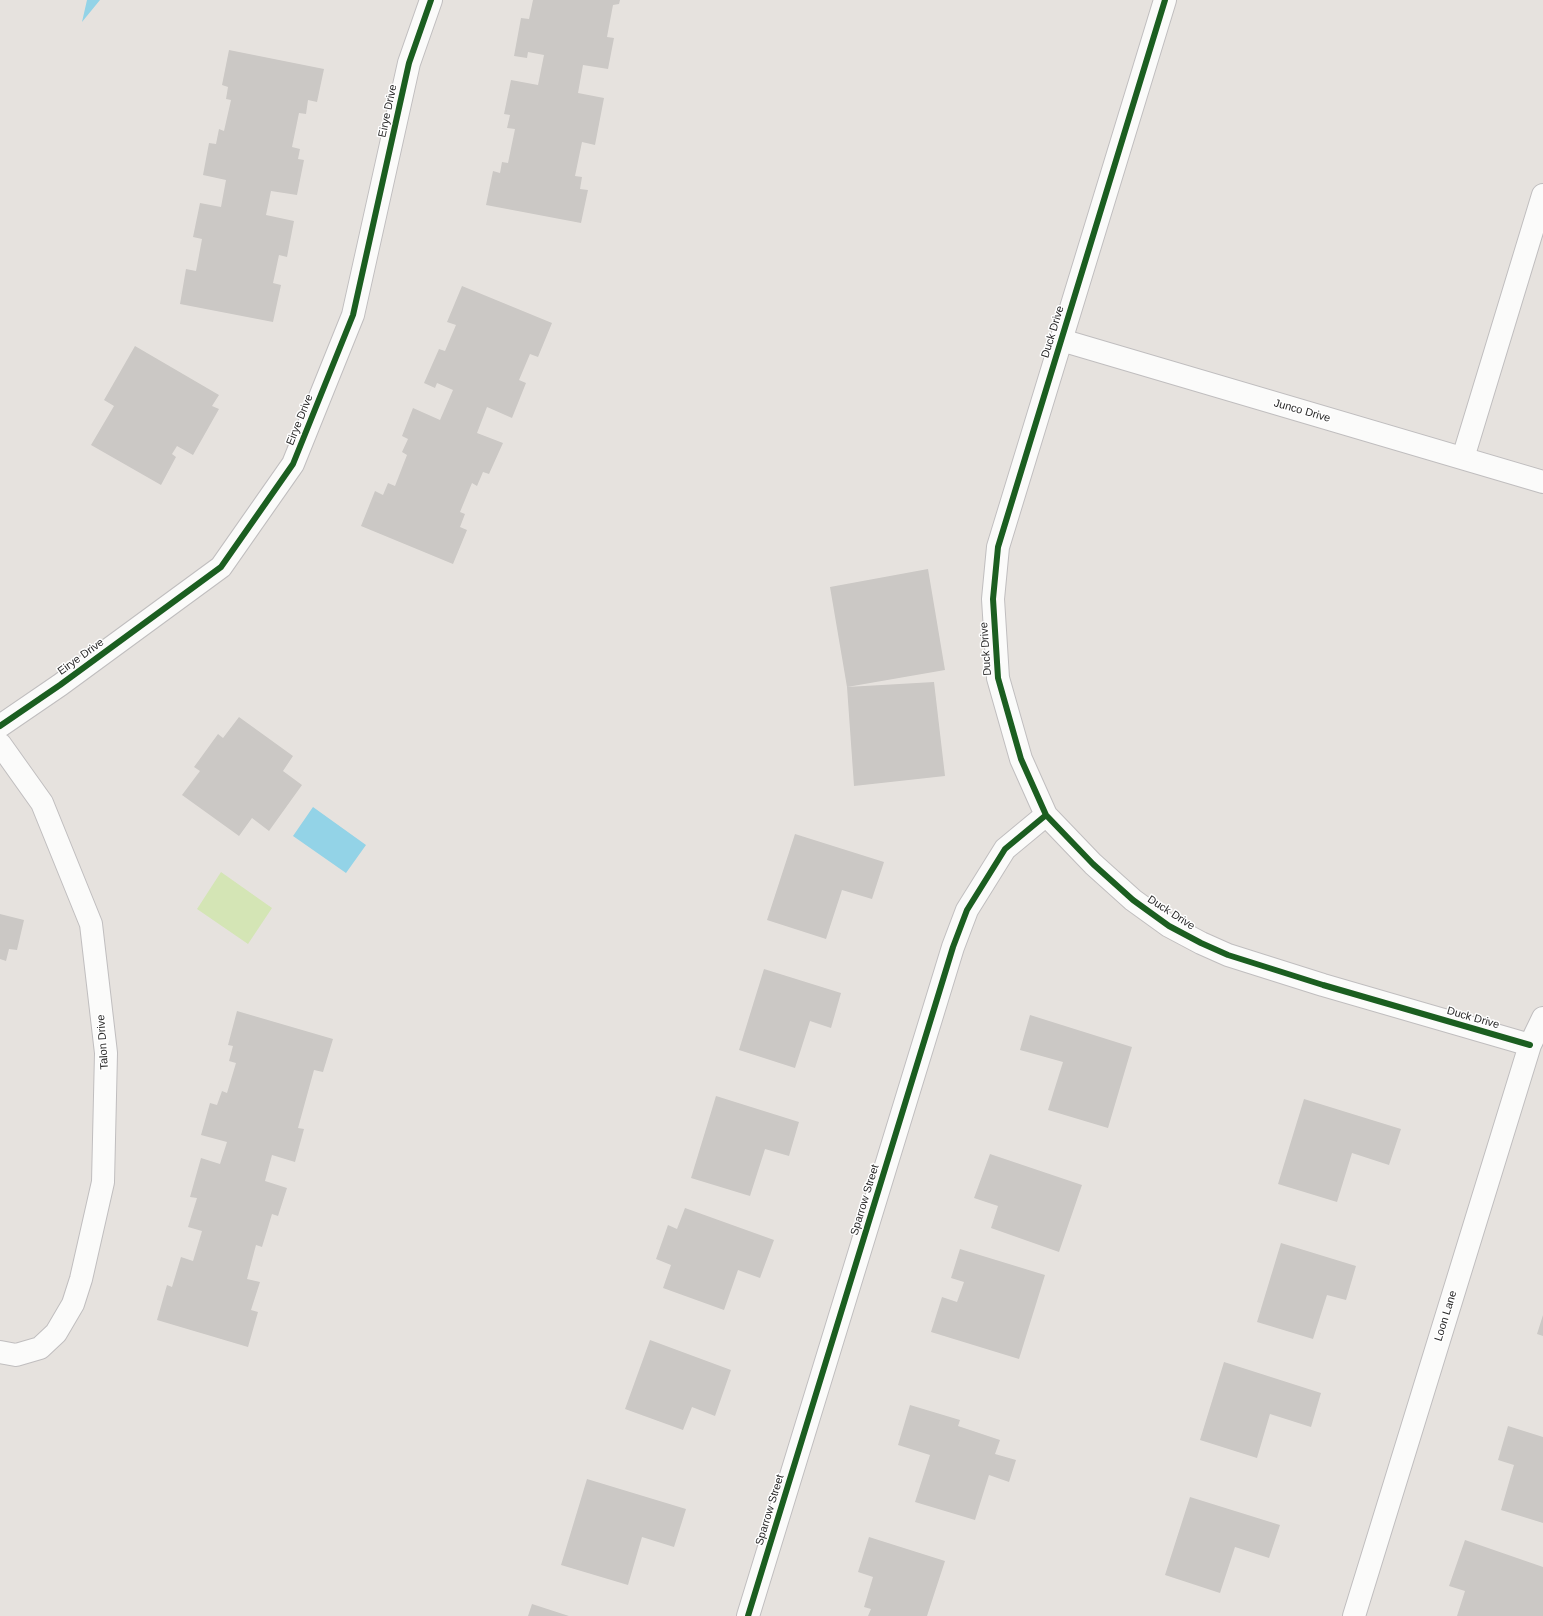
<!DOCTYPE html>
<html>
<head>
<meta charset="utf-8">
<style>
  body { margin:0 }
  canvas { display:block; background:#e6e2de }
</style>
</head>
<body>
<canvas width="1543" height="1616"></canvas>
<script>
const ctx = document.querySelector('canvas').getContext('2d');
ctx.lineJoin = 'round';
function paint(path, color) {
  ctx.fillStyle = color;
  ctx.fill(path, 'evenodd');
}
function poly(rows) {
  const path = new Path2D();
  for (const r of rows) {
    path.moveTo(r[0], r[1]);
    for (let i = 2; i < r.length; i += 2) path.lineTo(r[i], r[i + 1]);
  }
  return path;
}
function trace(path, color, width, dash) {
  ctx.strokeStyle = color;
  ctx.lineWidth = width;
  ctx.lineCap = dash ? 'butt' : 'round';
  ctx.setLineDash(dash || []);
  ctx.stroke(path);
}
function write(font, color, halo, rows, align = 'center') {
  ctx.font = font + ' Arial,sans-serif';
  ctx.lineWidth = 3;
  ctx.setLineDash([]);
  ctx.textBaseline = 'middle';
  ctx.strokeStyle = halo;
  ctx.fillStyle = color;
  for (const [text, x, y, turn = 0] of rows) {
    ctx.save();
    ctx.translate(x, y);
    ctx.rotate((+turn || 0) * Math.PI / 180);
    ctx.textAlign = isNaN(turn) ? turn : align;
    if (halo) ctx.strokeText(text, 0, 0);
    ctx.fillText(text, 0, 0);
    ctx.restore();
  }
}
const pitch = poly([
  [221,872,272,908,248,944,197,909]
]);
const water = poly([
  [87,0,100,0,82,22],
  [313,807,366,845,346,873,293,836]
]);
const building = poly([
  [533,0,620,0,619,4,613,5,607,37,614,38,608,69,583,65,578,93,604,98,595,145,582,142,575,176,582,177,580,189,588,190,581,223,486,205,493,171,500,173,502,162,508,163,515,129,507,128,510,115,504,114,511,80,538,85,544,55,528,52,527,58,514,56,521,18,529,19],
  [229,50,324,69,317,102,308,100,306,114,299,113,292,147,300,149,298,159,304,160,297,195,271,191,266,215,294,221,287,257,279,255,273,283,281,285,273,322,180,304,186,269,196,271,202,239,193,237,200,203,221,207,226,180,203,175,209,143,216,144,219,129,224,131,231,100,226,99,228,87,222,85],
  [462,286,552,323,538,357,530,354,519,380,526,383,512,418,487,407,477,433,503,443,489,474,483,472,477,486,472,483,460,512,465,514,460,527,467,530,453,564,361,526,375,491,383,495,388,483,395,486,407,455,402,452,408,439,402,436,413,408,440,420,453,390,437,383,435,388,424,383,439,349,445,351,456,325,447,322],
  [135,346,219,395,212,406,219,409,193,455,177,446,172,454,176,457,161,485,91,445,114,406,104,400],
  [928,569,945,670,847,687,934,682,945,776,854,786,847,687,830,587],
  [239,717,293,756,283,771,302,785,269,831,252,818,239,836,182,795,200,771,194,767,218,734,223,738],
  [795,834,884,862,872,899,842,890,826,939,767,920],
  [0,914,24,920,17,950,9,949,6,961,0,959],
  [764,969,841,993,831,1028,810,1021,795,1068,739,1050],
  [237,1011,333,1039,323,1072,314,1070,298,1128,304,1129,295,1162,272,1155,265,1181,287,1188,278,1216,272,1214,262,1247,256,1245,247,1279,260,1282,251,1310,258,1312,248,1347,157,1320,167,1285,172,1287,181,1257,193,1261,202,1231,188,1227,197,1198,190,1197,201,1158,220,1164,227,1142,201,1135,210,1103,217,1105,222,1091,227,1093,236,1063,229,1061,233,1046,228,1045],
  [1030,1015,1132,1047,1108,1128,1048,1110,1063,1062,1020,1050],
  [716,1096,799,1122,789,1156,765,1149,750,1196,691,1178],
  [1304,1099,1401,1129,1389,1165,1352,1153,1337,1202,1278,1184],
  [990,1154,1082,1185,1059,1252,991,1228,998,1206,974,1198],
  [685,1208,774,1240,760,1278,738,1270,724,1310,663,1288,671,1265,656,1259,668,1225,677,1229],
  [1281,1243,1356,1266,1346,1300,1327,1295,1313,1339,1257,1322],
  [960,1249,1045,1275,1019,1359,931,1332,942,1297,957,1302,964,1282,951,1278],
  [1543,1315,1543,1336,1537,1334],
  [650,1340,731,1370,715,1416,692,1407,683,1430,625,1409],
  [1224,1362,1321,1393,1311,1427,1270,1414,1257,1458,1200,1440],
  [910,1405,960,1420,958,1426,1000,1440,995,1454,1016,1460,1009,1482,989,1475,975,1520,915,1502,930,1455,898,1445],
  [1508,1426,1543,1437,1543,1523,1501,1510,1514,1465,1498,1460],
  [587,1479,686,1509,674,1547,642,1537,628,1585,561,1565],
  [1190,1497,1280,1525,1269,1558,1235,1547,1220,1593,1165,1575],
  [869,1537,945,1561,927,1616,868,1616,871,1609,864,1607,873,1577,858,1572],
  [1465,1540,1543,1567,1543,1616,1457,1616,1465,1591,1449,1586],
  [532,1604,569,1616,528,1616]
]);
const street = poly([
  [1165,0,998,547,993,599,998,678,1021,759,1046,815,1093,864,1133,900,1169,926,1201,943,1228,955,1323,985,1530,1045],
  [1061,340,1543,482],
  [1463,458,1543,195],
  [0,726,60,685,221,567,293,464,353,315,409,63,431,0],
  [0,744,42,803,91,924,106,1053,103,1182,81,1279,73,1304,56,1333,40,1348,16,1355,0,1352],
  [748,1616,953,947,967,910,1005,849,1046,815],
  [1354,1616,1530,1045,1543,1018]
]);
const cycleway = poly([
  [1165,0,998,547,993,599,998,678,1021,759,1046,815,1093,864,1133,900,1169,926,1201,943,1228,955,1323,985,1530,1045],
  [0,726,60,685,221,567,293,464,353,315,409,63,431,0],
  [748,1616,953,947,967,910,1005,849,1046,815]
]);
const streetNames = [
  ["Eirye Drive",388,111,-78],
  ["Duck Drive",1053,332,-73],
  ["Junco Drive",1302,411,16],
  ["Eirye Drive",300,420,-68],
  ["Duck Drive",986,649,-94],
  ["Eirye Drive",81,657,-36],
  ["Duck Drive",1171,913,33],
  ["Duck Drive",1473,1018,16],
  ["Talon Drive",103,1042,-94],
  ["Sparrow Street",865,1200,-73],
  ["Loon Lane",1446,1316,-73],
  ["Sparrow Street",770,1510,-73]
];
paint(pitch, '#d4e5b5');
paint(water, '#93d3e7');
paint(building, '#cbc8c5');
trace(street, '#c0bebf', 24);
trace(street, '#fbfbfa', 22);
trace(cycleway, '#1b5e20', 6);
write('11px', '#282828', '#fff', streetNames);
</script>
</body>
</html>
